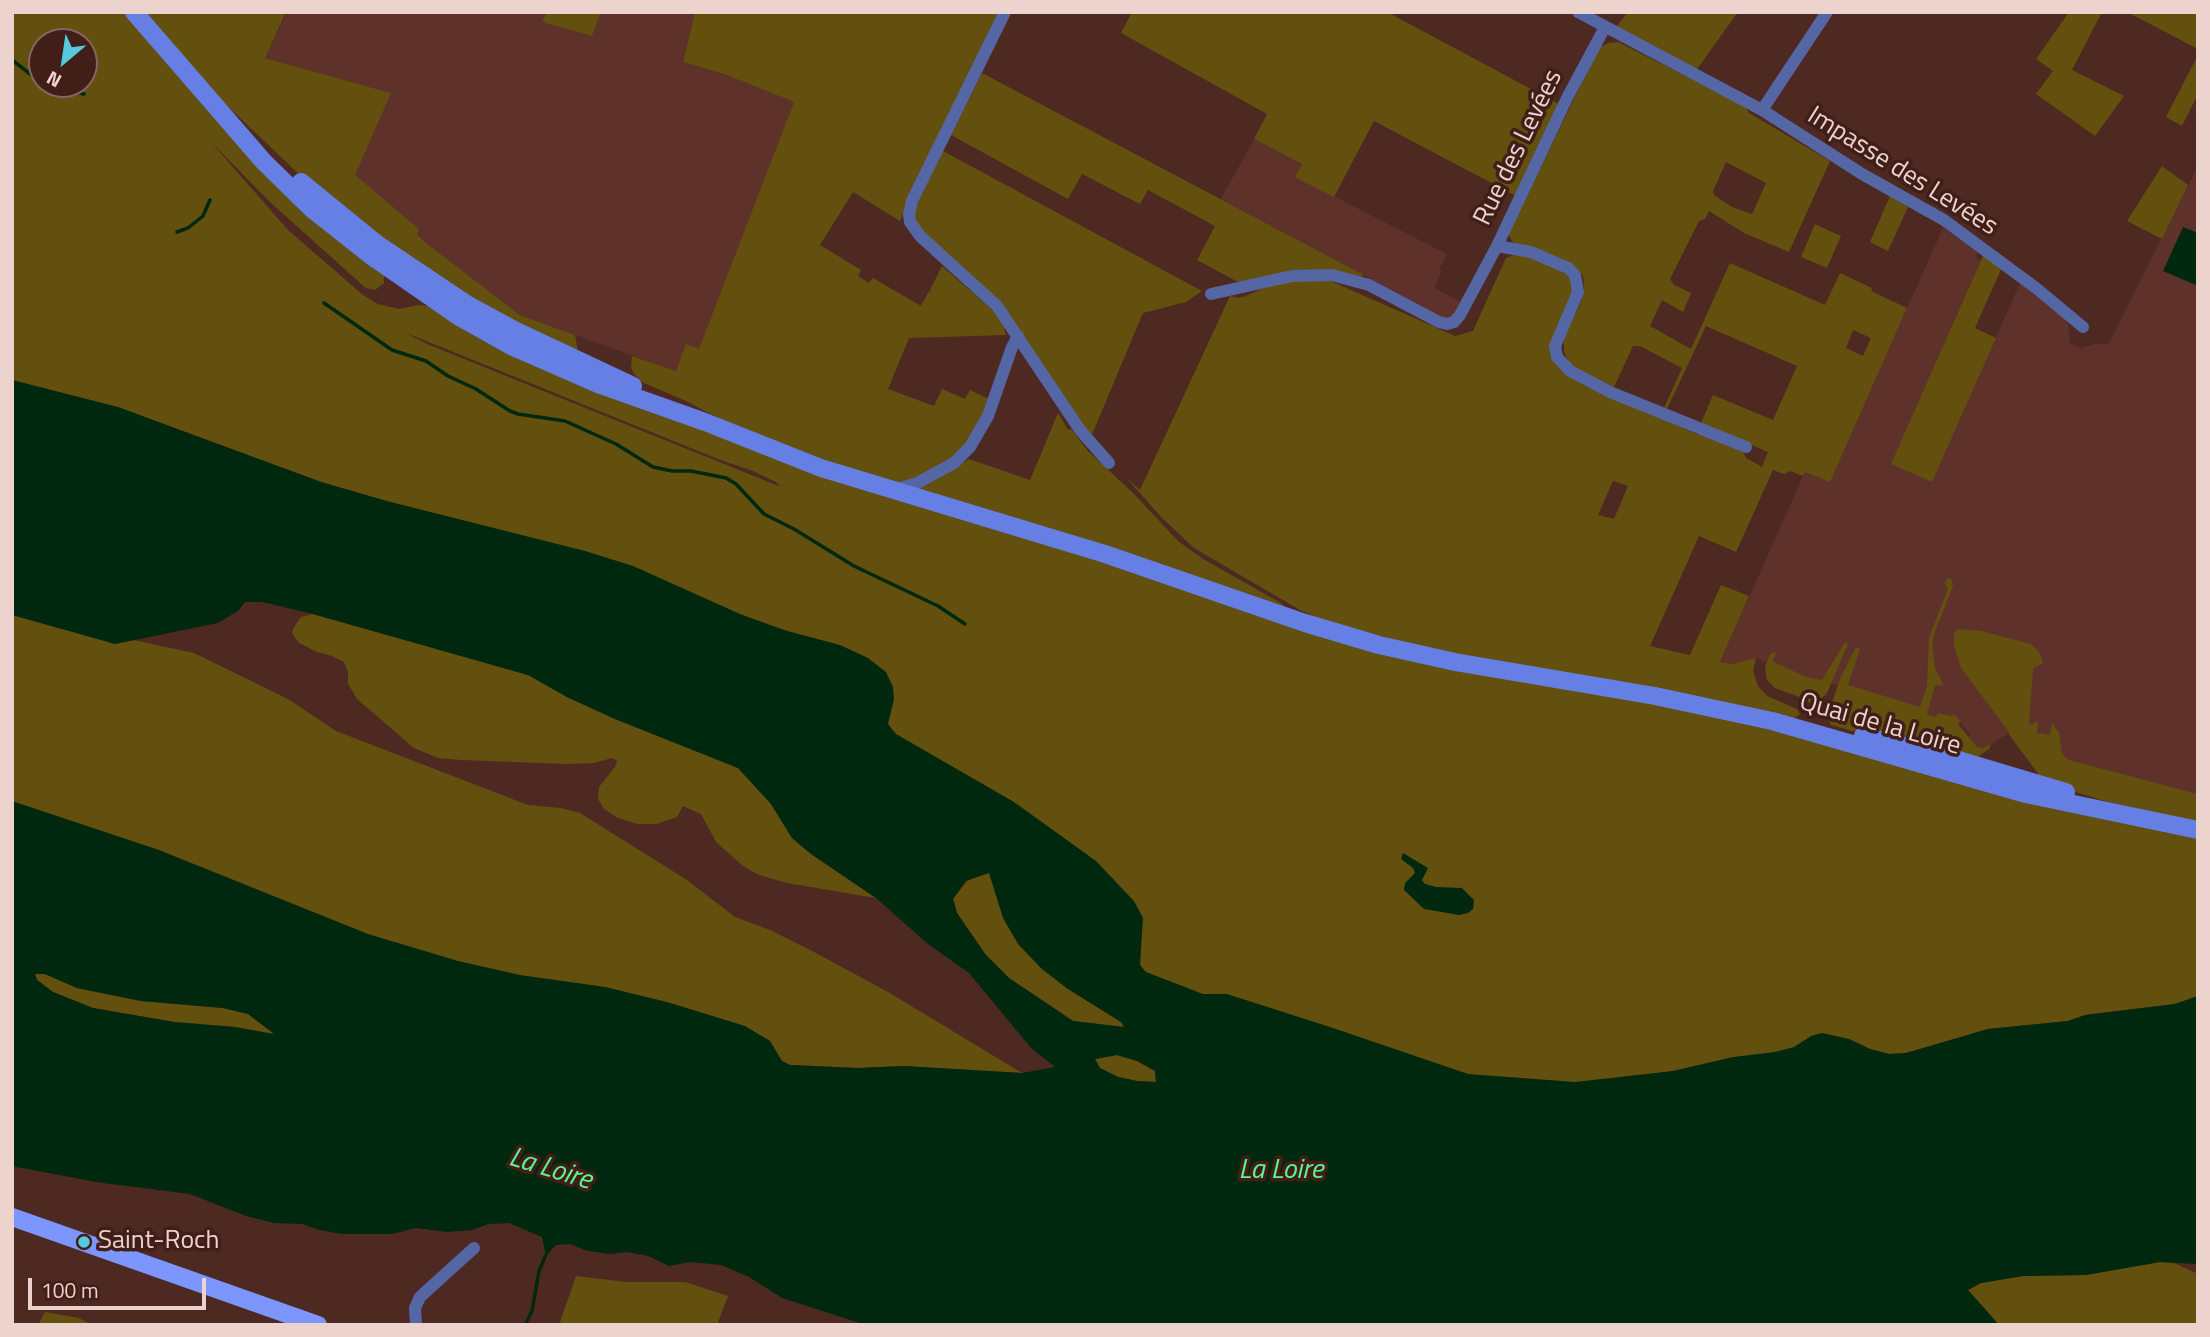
<!DOCTYPE html>
<html>
<head>
<meta charset="utf-8">
<style>
  body { margin:0 }
  #map { position:relative; width:2210px; height:1337px; overflow:hidden; background:#4e2922; font-family:"Titillium Web",sans-serif }
  canvas { display:block }
  .frame { position:absolute; inset:0; border:14px solid #ecd3ce; pointer-events:none }
  .north { position:absolute; left:28px; top:28px; width:70px; height:70px; box-sizing:border-box; background:#421e18; border:2px solid #866661; border-radius:50%; rotate:209deg; font-size:19px; font-weight:700; line-height:28px; text-align:center; color:#ecd3ce }
  .north::after { content:''; display:block; margin:auto; width:24px; height:32px; background:#55cadf; clip-path:polygon(50% 0,100% 100%,50% 72%,0 100%) }
  .scale { position:absolute; left:28px; top:1278px; width:178px; height:32px; box-sizing:border-box; border:4px solid #ecd3ce; border-top:0; padding-left:9px; font-size:21px; line-height:24px; white-space:nowrap; color:#ecd3ce; -webkit-text-stroke:5px #421e18; paint-order:stroke }
</style>
</head>
<body>
<div id="map">
<canvas width="2210" height="1337"></canvas>
<div class="frame"></div>
<div class="north">N</div>
<div class="scale">100 m</div>
</div>
<script>
const ctx = document.querySelector('canvas').getContext('2d');
ctx.lineJoin = 'round';
function paint(path, color) {
  ctx.fillStyle = color;
  ctx.fill(path, 'evenodd');
}
function poly(rows) {
  const path = new Path2D();
  for (const r of rows) {
    path.moveTo(r[0], r[1]);
    for (let i = 2; i < r.length; i += 2) path.lineTo(r[i], r[i + 1]);
  }
  return path;
}
function trace(path, color, width, dash) {
  ctx.strokeStyle = color;
  ctx.lineWidth = width;
  ctx.lineCap = dash ? 'butt' : 'round';
  ctx.setLineDash(dash || []);
  ctx.stroke(path);
}
function write(font, color, halo, rows, align = 'center') {
  ctx.font = font + ' "Titillium Web",sans-serif';
  ctx.lineWidth = 7;
  ctx.setLineDash([]);
  ctx.textBaseline = 'middle';
  ctx.strokeStyle = halo;
  ctx.fillStyle = color;
  for (const [text, x, y, turn = 0] of rows) {
    ctx.save();
    ctx.translate(x, y);
    ctx.rotate((+turn || 0) * Math.PI / 180);
    ctx.textAlign = isNaN(turn) ? turn : align;
    if (halo) ctx.strokeText(text, 0, 0);
    ctx.fillText(text, 0, 0);
    ctx.restore();
  }
}
const built = poly([
  [287,12,547,12,543,22,592,36,601,12,695,12,683,62,724,74,794,102,689,376,520,315,426,243,417,233,418,229,354,175,391,93,265,58],
  [1254,139,1302,164,1296,177,1447,254,1439,269,1442,271,1434,288,1462,303,1452,318,1446,319,1221,199],
  [2198,166,2198,794,2068,760,2010,732,1987,747,1979,748,1969,739,1970,734,1954,714,1945,720,1830,683,1798,677,1756,658,1732,664,1720,662,1805,472,1830,481,1943,228,1978,252,1975,259,1980,261,1892,464,1932,482,2020,283,2068,322,2070,343,2081,348,2095,344,2109,344]
]);
const green = poly([
  [12,12,124,12,256,160,384,274,384,283,375,290,366,288,359,282,270,202,210,141,288,230,363,295,378,304,399,309,419,305,430,306,459,323,1012,533,1277,619,1709,713,2198,836,2198,996,2175,1004,2085,1015,2068,1021,1988,1029,1906,1053,1889,1054,1870,1049,1851,1040,1522,1097,1018,944,1042,969,1068,989,1121,1022,1124,1027,1073,1021,1009,978,986,955,970,934,957,913,953,899,968,880,375,498,321,482,120,408,12,380],
  [42,42,84,42,84,84,42,84],
  [404,332,718,459,753,471,776,482,781,487,427,344],
  [141,12,286,12,265,58,391,93,355,175,419,229,417,234,426,243,520,315,575,335,579,356,448,287,304,179,218,97],
  [547,12,601,12,592,36,542,22],
  [695,12,1002,12,916,181,900,221,853,192,820,245,861,270,858,276,869,283,873,278,921,306,929,291,931,292,930,290,942,266,997,314,1003,324,1006,335,909,338,888,389,934,406,942,389,965,399,970,390,991,400,960,456,900,485,856,472,737,428,688,402,642,382,634,374,631,367,632,356,676,371,686,344,699,349,794,102,724,74,683,62],
  [1132,12,1387,12,1559,104,1516,196,1374,121,1334,197,1295,177,1302,164,1254,139,1267,114,1121,33],
  [1628,12,1738,12,1695,72,1616,27],
  [2069,12,2102,12,2072,70,2124,96,2095,136,2036,94,2053,71,2036,59],
  [2127,12,2198,12,2198,49],
  [1618,42,1745,106,1749,113,1830,161,1789,252,1744,233,1709,211,1705,219,1699,221,1670,279,1674,285,1691,293,1683,312,1662,300,1650,326,1691,349,1730,263,1825,305,1840,273,1872,288,1871,291,1907,308,1830,482,1805,472,1803,476,1790,471,1784,474,1773,470,1736,552,1699,536,1650,646,1690,655,1721,585,1749,596,1720,662,1732,664,1756,658,1753,671,1758,686,1767,696,1797,709,1800,714,1793,719,1474,659,1403,642,1326,621,1300,610,1194,548,1161,517,1124,475,1140,490,1230,296,1238,298,1246,296,1275,283,1326,279,1455,336,1473,331,1506,258,1519,253,1555,265,1576,283,1555,361,1583,385,1660,417,1698,435,1700,431,1742,449,1746,458,1762,467,1768,452,1701,423,1713,395,1773,420,1797,366,1706,326,1667,409,1664,408,1682,368,1640,346,1633,346,1614,387,1579,372,1569,363,1564,352,1564,339,1582,299,1584,284,1583,276,1580,272,1514,244,1508,234,1599,48,1608,43],
  [1726,162,1766,183,1752,214,1732,207,1714,195,1713,191],
  [1853,330,1871,338,1863,356,1846,348],
  [1613,481,1628,486,1614,519,1598,515],
  [2198,55,2198,94,2182,126,2166,117],
  [982,73,1364,275,1360,277,1238,282,1197,260,1215,226,1148,190,1140,204,1082,174,1068,199,951,135],
  [943,151,1202,291,1186,302,1143,313,1091,437,1044,367,916,223,914,211],
  [2162,166,2188,185,2162,239,2127,221],
  [1890,196,1908,207,1888,251,1870,242],
  [1815,224,1841,236,1827,268,1801,257],
  [1985,251,2003,265,1975,328,1996,338,1932,482,1891,464],
  [1058,413,1068,430,1071,429,1088,451,1134,494,1178,541,1203,559,1281,603,1287,609,919,493,916,487,969,459,1030,480],
  [1947,578,1952,580,1953,586,1934,634,1932,645,1935,668,1944,686,1935,685,1927,714,1936,717,1938,713,1951,716,1954,714,1961,722,1958,724,1977,747,1983,748,1991,744,1989,749,1976,758,1867,735,1831,725,1827,717,1840,679,1856,647,1860,649,1848,685,1920,707,1927,685,1929,638,1948,589,1945,584],
  [12,609,44,621,194,653,288,699,336,731,528,805,561,808,580,813,687,880,735,917,770,930,814,952,888,992,1022,1073,904,1066,859,1068,790,1065,782,1061,12,913],
  [313,614,528,675,567,697,615,719,738,768,771,804,792,838,811,854,876,898,787,883,759,875,743,866,716,842,701,814,683,806,677,817,657,824,637,824,618,818,604,809,598,799,599,787,615,767,617,761,612,758,594,763,567,764,462,760,438,758,414,748,357,699,348,684,348,672,344,662,332,656,317,652,299,643,292,633,294,627,301,617],
  [1958,629,1981,631,2031,644,2039,652,2043,663,2033,668,2029,725,2038,721,2037,733,2050,735,2052,723,2059,733,2062,754,2069,760,2198,794,2198,822,2105,801,2069,790,2039,775,2008,733,2009,732,1961,668,1954,645,1954,633],
  [1845,642,1848,644,1827,693,1816,704,1812,704,1802,698,1775,688,1767,680,1765,667,1770,655,1773,652,1776,653,1772,661,1806,677,1822,680],
  [35,974,45,974,77,988,141,1001,223,1008,248,1014,276,1035,235,1027,174,1022,93,1008,53,992,37,980],
  [1117,1055,1137,1061,1155,1071,1156,1082,1137,1081,1118,1077,1100,1068,1095,1059],
  [2160,1262,2174,1263,2198,1274,2198,1325,1999,1325,1968,1290,1981,1283,2023,1276,2086,1275],
  [576,1276,626,1282,685,1282,728,1296,717,1325,566,1325,560,1322],
  [45,1312,79,1318,92,1325,47,1325,39,1323]
]);
const water = poly([
  [2183,227,2198,233,2198,286,2163,271],
  [12,380,118,407,321,482,387,501,585,551,633,566,740,614,784,630,840,645,868,658,886,672,893,687,894,699,888,724,896,734,1014,802,1096,861,1134,901,1143,918,1140,965,1146,972,1203,994,1227,994,1336,1029,1468,1074,1575,1082,1673,1071,1733,1057,1775,1052,1794,1047,1811,1036,1822,1033,1849,1039,1870,1049,1889,1054,1906,1053,1988,1029,2068,1021,2085,1015,2175,1004,2198,996,2198,1264,2160,1262,2086,1275,2023,1276,1981,1283,1968,1290,1999,1325,866,1325,782,1298,749,1277,721,1265,690,1262,669,1266,648,1256,627,1252,609,1254,588,1251,570,1244,556,1245,546,1256,542,1237,509,1223,488,1224,473,1230,447,1232,416,1228,392,1234,342,1234,319,1230,302,1224,274,1223,246,1216,190,1194,96,1182,12,1166,12,801,159,850,368,934,458,961,520,975,605,987,667,1002,745,1026,770,1041,782,1061,790,1065,859,1068,904,1066,1022,1073,1055,1067,1031,1048,969,973,928,944,876,898,811,854,792,838,771,804,738,768,615,719,567,697,528,675,313,614,262,602,245,602,238,611,218,623,115,644,12,615],
  [989,873,1003,918,1018,944,1042,969,1068,989,1121,1022,1124,1027,1073,1021,1009,978,986,955,957,913,953,899,966,881],
  [35,974,45,974,77,988,141,1001,223,1008,248,1014,274,1034,235,1027,174,1022,93,1008,53,992,37,980],
  [1117,1055,1137,1061,1155,1071,1156,1082,1137,1081,1118,1077,1100,1068,1095,1059],
  [1403,853,1428,868,1422,880,1425,884,1436,887,1462,888,1474,900,1473,909,1468,913,1459,915,1424,909,1404,890,1405,883,1415,873,1413,868,1401,859]
]);
const stream = poly([
  [12,60,42,83],
  [45,84,84,94],
  [177,232,188,228,203,216,210,200],
  [324,303,392,350,426,361,448,376,476,389,510,411,518,414,565,421,616,444,653,467,672,471,691,471,726,478,736,484,764,514,794,529,854,566,938,606,965,624],
  [525,1325,532,1311,539,1271,548,1250]
]);
const street = poly([
  [1005,12,912,201,909,214,910,222,920,236,997,306,1080,430,1109,463],
  [1578,12,1762,110,1827,12],
  [1762,110,1862,174,1944,220,2036,288,2083,327],
  [1497,246,1531,252,1568,268,1575,275,1578,292,1555,346,1557,357,1570,371,1610,392,1746,447],
  [1211,294,1292,276,1332,275,1369,285,1439,322,1447,324,1454,322,1460,315,1497,246,1567,98,1605,27],
  [895,490,917,483,954,463,970,447,988,416,1012,347,1018,336],
  [416,1325,415,1308,420,1297,474,1248]
]);
const secondary = poly([
  [134,12,264,162,313,210,370,255,461,318,511,346,598,384,705,422,821,468,1105,554,1305,623,1379,645,1455,662,1655,696,1772,721,2026,794,2198,830],
  [301,182,377,244,468,305,516,331,633,386],
  [1863,736,1932,752,2066,792]
]);
const primary = poly([
  [12,1217,318,1325]
]);
const markers = [
  [84,1242,7,"#55cadf"]
];
const streetNames = [
  ["Rue des Levées",1519,148,-64],
  ["Impasse des Levées",1902,172,32],
  ["Quai de la Loire",1880,725,16]
];
const poiNames = [
  ["Saint-Roch",98,1242]
];
const waterNames = [
  ["La Loire",550,1170,17],
  ["La Loire",1281,1171]
];
paint(built, '#5e322a');
paint(green, '#63500e');
paint(water, '#00280e');
trace(stream, '#00280e', 3.5);
trace(street, '#5566a5', 12);
trace(secondary, '#667fe5', 18);
trace(primary, '#7c96fe', 18);
for (const [x, y, r, color] of markers) {
  const dot = new Path2D();
  dot.arc(x, y, r, 0, 2 * Math.PI);
  ctx.fillStyle = color;
  ctx.fill(dot);
  trace(dot, '#421e18', 2.5);
}
write('26px', '#ecd3ce', '#421e18', streetNames);
write('26px', '#ecd3ce', '#421e18', poiNames, 'left');
write('italic 28px', '#57f88f', '#421e18', waterNames);
</script>
</body>
</html>
